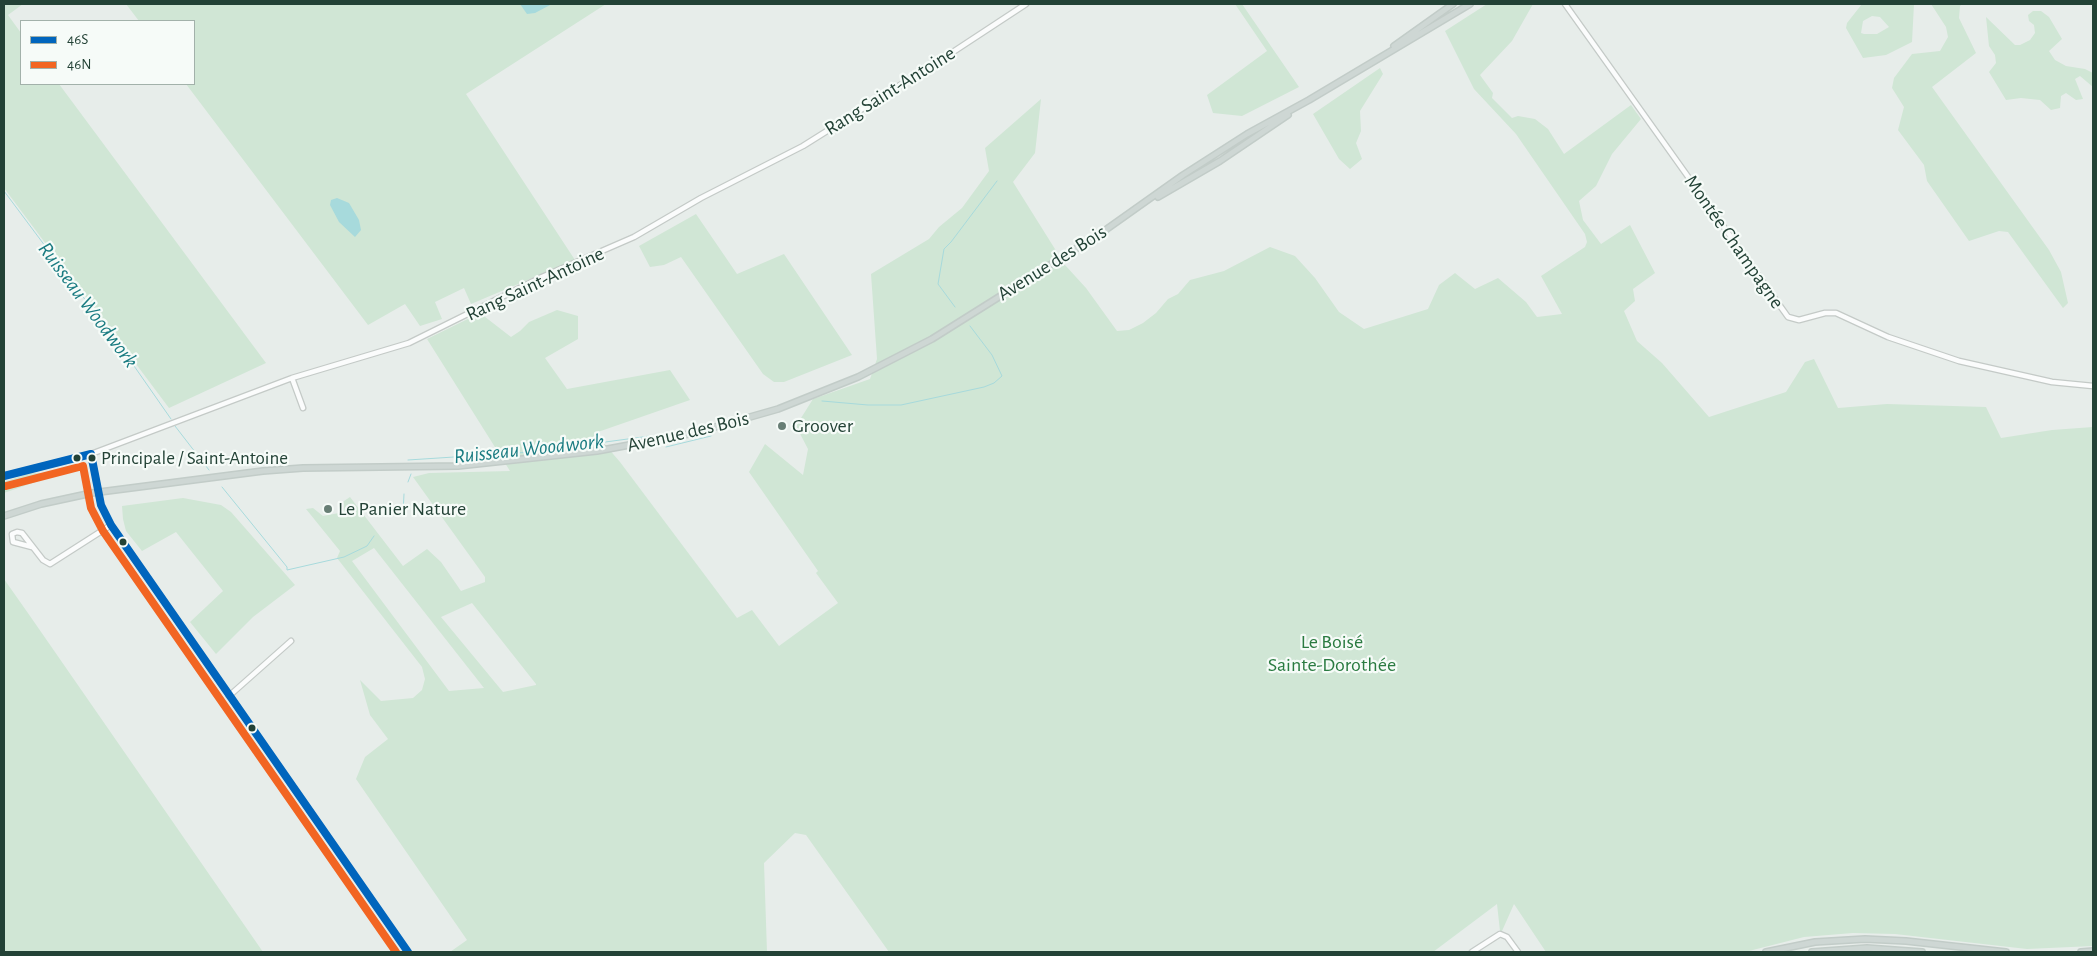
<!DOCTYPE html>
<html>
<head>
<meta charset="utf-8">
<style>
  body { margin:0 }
  #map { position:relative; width:2097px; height:956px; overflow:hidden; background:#e7edea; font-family:"Alegreya Sans",sans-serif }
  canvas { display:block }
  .frame { position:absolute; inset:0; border:5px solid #234236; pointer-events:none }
  .legend { position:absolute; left:20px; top:20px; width:175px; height:65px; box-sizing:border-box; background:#f6fbf8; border:1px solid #a2b1aa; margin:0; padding:6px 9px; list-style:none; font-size:15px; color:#234236 }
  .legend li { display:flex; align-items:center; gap:10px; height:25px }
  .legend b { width:25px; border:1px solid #a2b1aa }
</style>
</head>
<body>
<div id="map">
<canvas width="2097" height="956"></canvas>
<div class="frame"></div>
<ul class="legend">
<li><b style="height:6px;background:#0065bd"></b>46S</li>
<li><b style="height:6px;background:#f26522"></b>46N</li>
</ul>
</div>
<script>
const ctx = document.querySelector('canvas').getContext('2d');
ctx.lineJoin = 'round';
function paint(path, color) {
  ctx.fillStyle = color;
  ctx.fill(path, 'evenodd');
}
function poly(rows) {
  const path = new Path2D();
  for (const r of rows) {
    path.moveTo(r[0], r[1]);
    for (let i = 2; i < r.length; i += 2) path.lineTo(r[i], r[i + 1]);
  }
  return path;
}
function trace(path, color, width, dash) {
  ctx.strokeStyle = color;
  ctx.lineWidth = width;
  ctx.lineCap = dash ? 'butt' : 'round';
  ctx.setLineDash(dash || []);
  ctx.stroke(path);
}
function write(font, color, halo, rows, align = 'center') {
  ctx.font = font + ' "Alegreya Sans",sans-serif';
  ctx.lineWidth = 4.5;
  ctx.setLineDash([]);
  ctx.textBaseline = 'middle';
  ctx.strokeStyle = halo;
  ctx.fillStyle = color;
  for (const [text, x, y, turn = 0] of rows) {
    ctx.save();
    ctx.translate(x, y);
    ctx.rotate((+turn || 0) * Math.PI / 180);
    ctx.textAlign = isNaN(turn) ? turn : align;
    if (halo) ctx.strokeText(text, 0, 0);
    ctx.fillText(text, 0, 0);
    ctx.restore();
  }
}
const green = poly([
  [4,4,23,4,8,15,21,33,21,84,59,84,266,363,169,408,4,188],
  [126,4,606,4,466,94,575,260,471,304,464,288,435,302,442,319,420,326,405,304,368,325,186,84,194,84,194,21,139,21],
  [1235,4,1242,4,1299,87,1242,116,1213,113,1207,95,1267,51],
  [1487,4,1533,4,1512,41,1480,75,1493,93,1492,98,1512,118,1518,116,1535,119,1548,129,1564,154,1631,105,1641,119,1612,154,1596,186,1579,201,1583,220,1601,244,1630,225,1655,273,1633,289,1635,301,1624,311,1637,341,1662,363,1709,417,1786,392,1805,362,1814,359,1838,408,1887,404,1986,407,2001,438,2052,430,2093,427,2093,946,2027,949,1895,934,1853,933,1804,937,1745,952,1546,952,1514,904,1502,931,1500,931,1497,904,1433,952,889,952,806,835,795,833,764,863,767,952,450,952,467,940,356,779,365,757,388,739,370,715,360,680,381,701,413,698,422,690,425,679,422,667,337,558,340,551,306,509,313,508,323,516,339,513,338,505,350,497,403,566,427,549,441,562,461,591,485,582,485,577,413,477,429,473,510,471,427,339,480,313,511,337,520,331,529,322,557,310,578,316,578,339,545,358,567,389,670,370,690,400,595,433,620,462,737,618,752,610,779,646,838,603,816,573,818,571,749,472,765,444,803,475,808,449,796,426,813,399,870,379,877,359,871,274,929,239,939,227,962,208,989,171,985,148,1041,99,1035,153,1013,182,1065,265,1086,288,1117,331,1129,330,1143,323,1156,313,1168,299,1178,294,1190,280,1224,271,1270,247,1295,256,1315,278,1339,312,1364,329,1428,309,1439,285,1455,273,1475,289,1498,278,1526,302,1537,317,1562,314,1541,276,1585,247,1587,242,1585,234,1516,134,1474,89,1445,31],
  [374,548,484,688,449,691,352,561],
  [472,603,536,684,536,685,503,692,441,617],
  [1862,4,1914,4,1912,42,1886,55,1863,58,1846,28,1847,23],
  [1872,16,1880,17,1889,27,1877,34,1864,34,1861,33,1863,21],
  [1931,4,1962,4,1960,6,1959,18,1976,53,1932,87,2049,250,2061,272,2068,303,2063,308,2008,232,1999,231,1969,241,1927,181,1924,165,1898,130,1904,107,1892,88,1894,78,1912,54,1940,51,1948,37,1946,27],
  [2033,11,2041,11,2049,17,2062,39,2049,51,2055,60,2066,66,2085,69,2093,73,2093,87,2080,76,2075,79,2083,99,2076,100,2066,93,2061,96,2060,108,2051,110,2040,100,2021,98,2006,100,1989,72,1996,63,1995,55,1989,46,1986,17,2015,45,2020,45,2030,40,2035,33,2034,25,2029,21,2028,15],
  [1380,68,1383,74,1360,111,1361,131,1356,143,1362,159,1350,169,1339,159,1313,114],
  [696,214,737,274,784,254,852,355,784,382,774,382,763,374,681,257,664,265,650,267,639,246],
  [30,473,41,473,44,479,4,493,4,482],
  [183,498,221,505,231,512,295,585,253,617,216,654,190,622,223,591,176,532,142,551,126,531,123,519,122,506],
  [4,579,30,616,263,952,4,952]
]);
const water = poly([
  [520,4,552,4,535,13,527,14],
  [337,198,349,203,359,220,361,230,355,237,339,222,330,205,331,200]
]);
const stream = poly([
  [4,191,125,353,171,419],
  [955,307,938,284,944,249,951,242,997,181],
  [822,401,868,405,901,405,984,387,994,383,1002,376,992,355,970,326],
  [175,426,209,470],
  [656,435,658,435],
  [666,447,711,436],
  [408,460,531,452,650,436],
  [408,482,411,474],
  [222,487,287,567,287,570,344,557,367,546,374,536],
  [403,514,404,494]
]);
const minor = poly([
  [1565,4,1788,317,1799,320,1825,313,1836,313,1888,337,1959,361,2052,382,2093,386],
  [292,378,303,408],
  [91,454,101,505,111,525,408,952],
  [4,476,91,454,292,378,409,343,542,277,634,237,701,198,803,146,956,50,1026,4],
  [32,547,13,542,12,534,17,532,22,533,43,560,50,564,111,525],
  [229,696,291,641],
  [1472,952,1500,934,1507,937,1518,952]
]);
const major = poly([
  [1394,46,1453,4],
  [1158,197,1220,161,1288,115],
  [4,516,41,504,92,493,263,471,303,468,458,466,597,451,694,433,778,409,858,377,932,339,1104,231,1183,175,1247,134,1309,100,1470,4],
  [1766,952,1815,942,1865,939,1906,941,2006,952],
  [1812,952,1867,948,1922,952],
  [2081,952,2093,951]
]);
const bus1 = poly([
  [4,476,91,454,101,505,111,525,408,952]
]);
const bus2 = poly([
  [6,486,83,466,91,508,103,531,396,952]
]);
const markers = [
  [782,426,5,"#687e75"],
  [77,458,4.5,"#234236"],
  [92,458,4.5,"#234236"],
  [328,509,5,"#687e75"],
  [123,542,4.5,"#234236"],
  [252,728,4.5,"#234236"]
];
const busNames = [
  ["Principale / Saint-Antoine",101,458]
];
const streetNames = [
  ["Rang Saint-Antoine",890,91,-32],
  ["Montée Champagne",1734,242,55],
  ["Avenue des Bois",1052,263,-32],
  ["Rang Saint-Antoine",535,284,-25],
  ["Avenue des Bois",688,432,-13]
];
const poiNames = [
  ["Groover",792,426],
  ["Le Panier Nature",338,509]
];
const parkNames = [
  ["Le Boisé",1332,642],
  ["Sainte-Dorothée",1332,665]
];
const waterNames = [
  ["Ruisseau Woodwork",88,305,53],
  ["Ruisseau Woodwork",529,449,-6]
];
paint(green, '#d0e6d5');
paint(water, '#a7dadc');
trace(stream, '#a7dadc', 1);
trace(minor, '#c4cac7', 7);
trace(major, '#c2ccc8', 8);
trace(minor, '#fbfcfc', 4.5);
trace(major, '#ced7d4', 5);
trace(bus1, '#0065bd', 8);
trace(bus2, '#f26522', 8);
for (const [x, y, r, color] of markers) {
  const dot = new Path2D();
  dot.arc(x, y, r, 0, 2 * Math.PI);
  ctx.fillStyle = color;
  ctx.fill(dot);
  trace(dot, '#f6fbf8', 2);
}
write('19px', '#234236', '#f6fbf8', busNames, 'left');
write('20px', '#234236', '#f6fbf8', streetNames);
write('20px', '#234236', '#f6fbf8', poiNames, 'left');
write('20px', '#2a7b41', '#f6fbf8', parkNames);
write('italic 21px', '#197b81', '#f6fbf8', waterNames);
</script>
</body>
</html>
